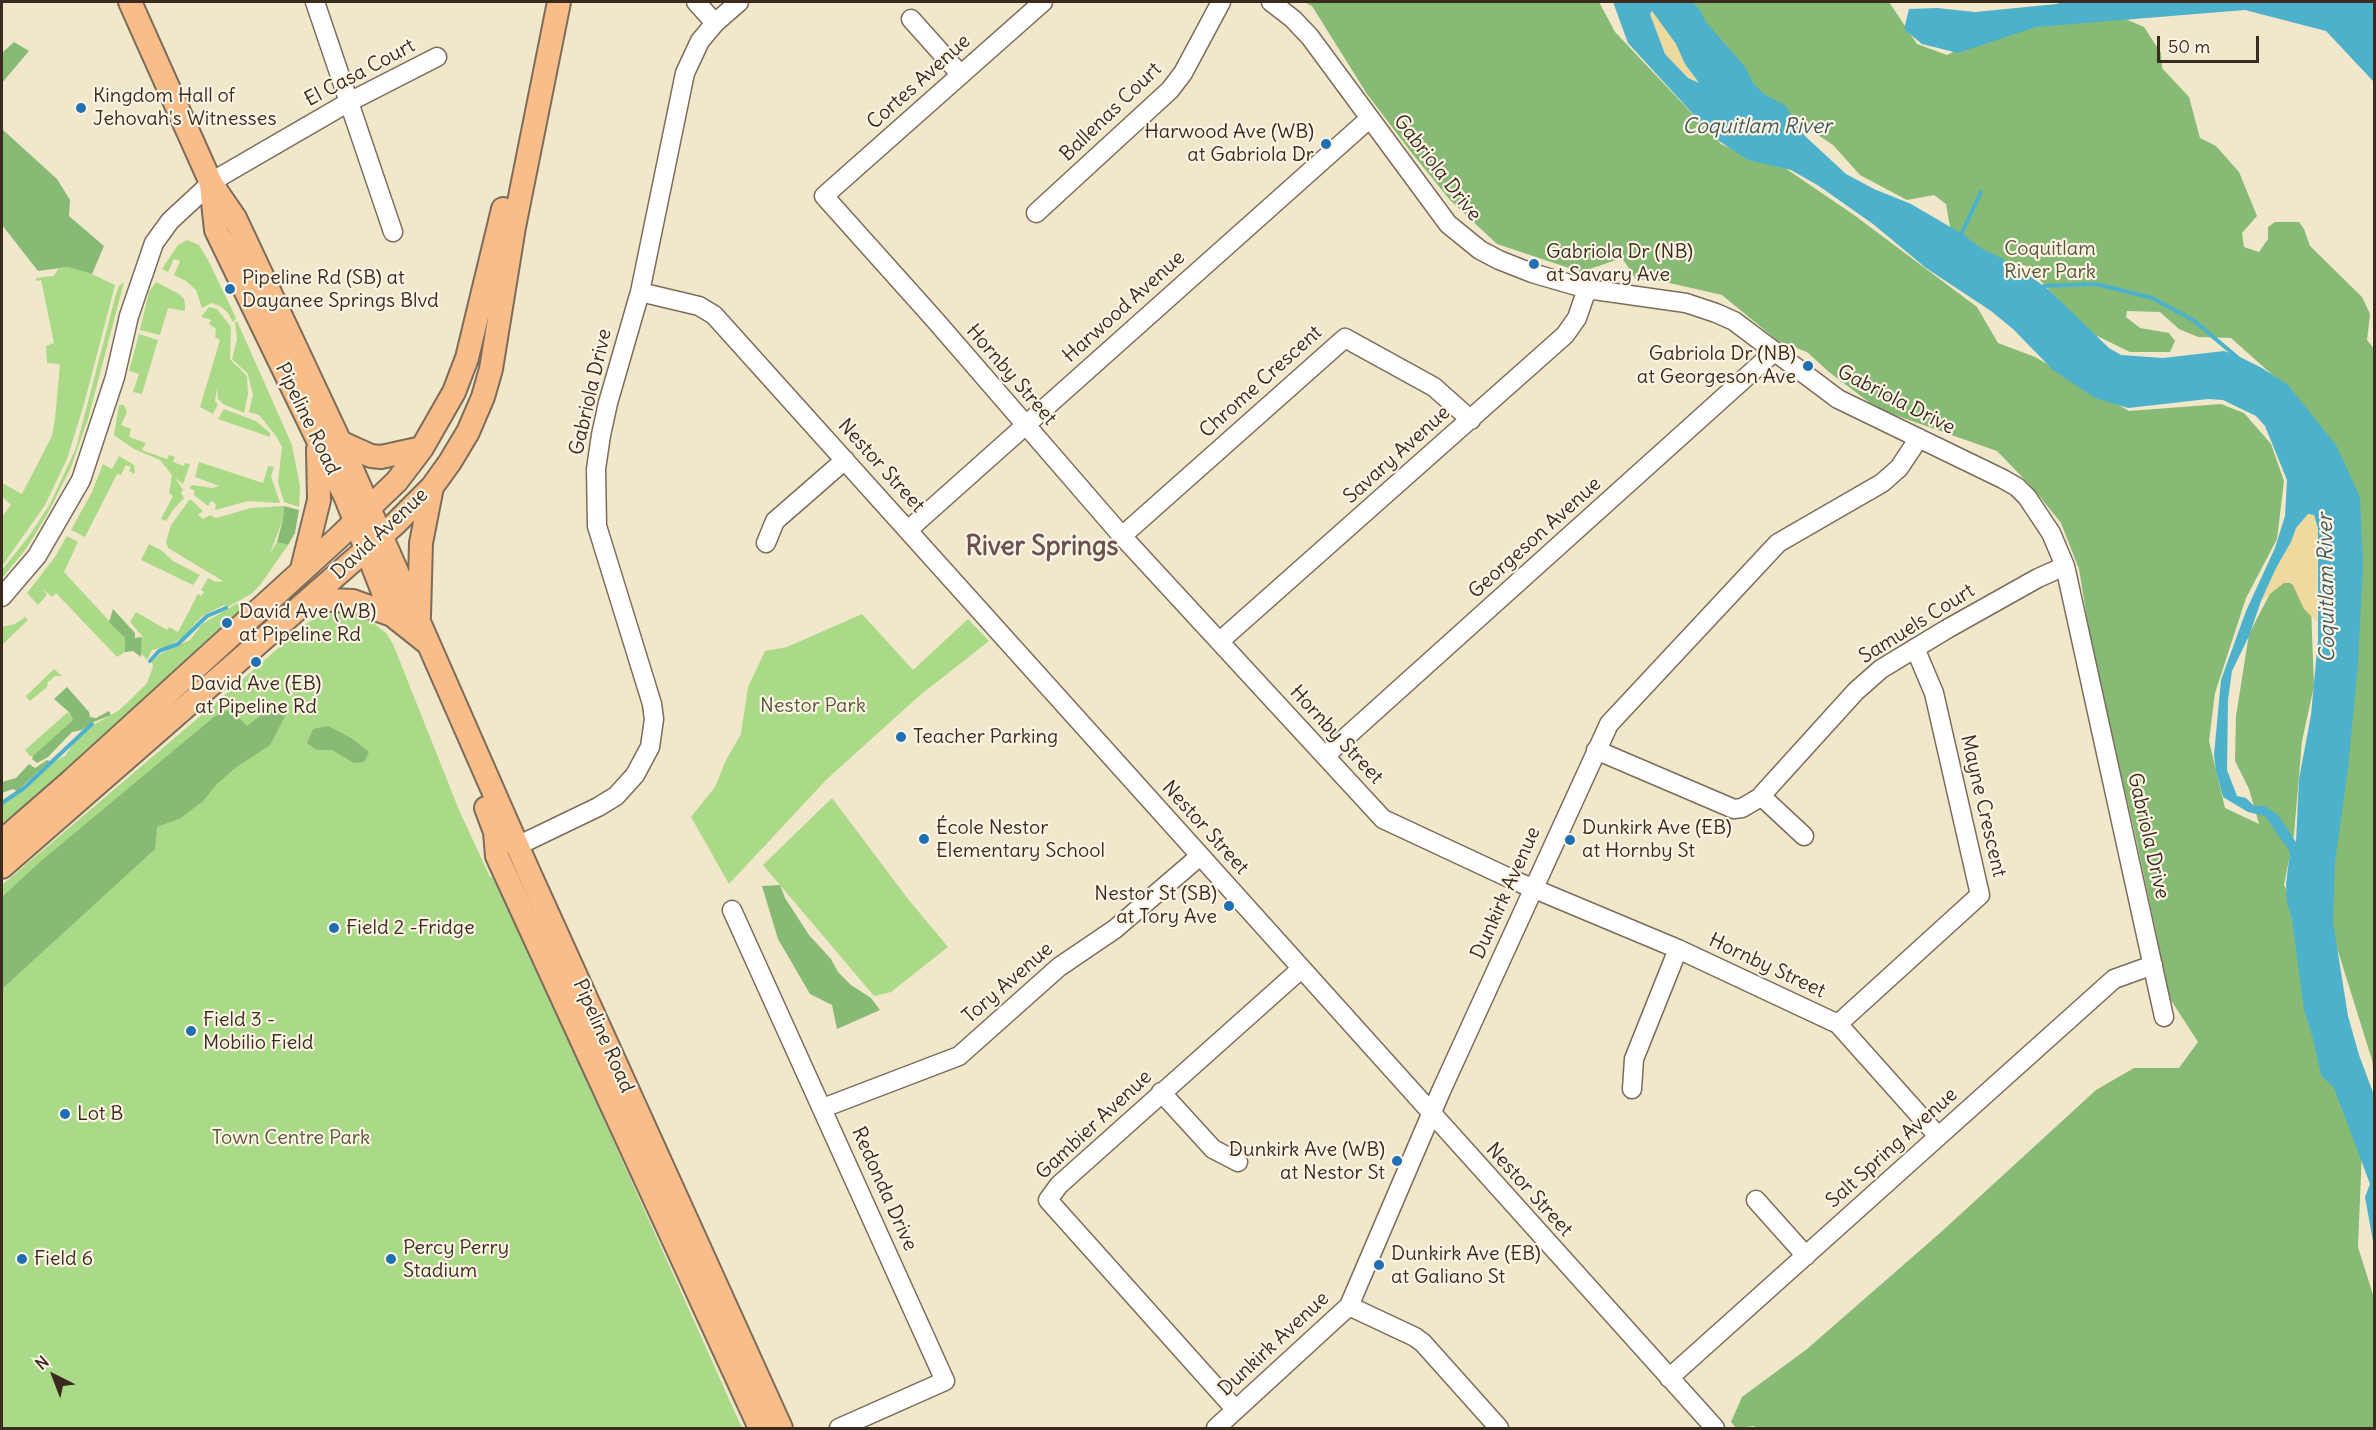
<!DOCTYPE html>
<html>
<head>
<meta charset="utf-8">
<style>
  body { margin:0 }
  #map { position:relative; width:2376px; height:1430px; overflow:hidden; background:#f1e7cb; font-family:Delius,sans-serif }
  canvas { display:block }
  .frame { position:absolute; inset:0; border:3px solid #3b2a1e; pointer-events:none }
  .north { position:absolute; left:24px; top:1346px; width:60px; height:60px; -webkit-text-stroke:4px #fcf5e5; paint-order:stroke; rotate:318deg; font-size:16px; font-weight:700; line-height:24px; text-align:center; color:#3b2a1e }
  .north::after { content:''; display:block; margin:auto; width:21px; height:27px; background:#3b2a1e; clip-path:polygon(50% 0,100% 100%,50% 72%,0 100%) }
  .scale { position:absolute; left:2157px; top:36px; width:102px; height:27px; box-sizing:border-box; border:3px solid #3b2a1e; border-top:0; padding-left:8px; font-size:18px; line-height:21px; white-space:nowrap; color:#3b2a1e; -webkit-text-stroke:4px #fcf5e5; paint-order:stroke }
</style>
</head>
<body>
<div id="map">
<canvas width="2376" height="1430"></canvas>
<div class="frame"></div>
<div class="north">N</div>
<div class="scale">50 m</div>
</div>
<script>
const ctx = document.querySelector('canvas').getContext('2d');
ctx.lineJoin = 'round';
function paint(path, color) {
  ctx.fillStyle = color;
  ctx.fill(path, 'evenodd');
}
function poly(rows) {
  const path = new Path2D();
  for (const r of rows) {
    path.moveTo(r[0], r[1]);
    for (let i = 2; i < r.length; i += 2) path.lineTo(r[i], r[i + 1]);
  }
  return path;
}
function trace(path, color, width, dash) {
  ctx.strokeStyle = color;
  ctx.lineWidth = width;
  ctx.lineCap = dash ? 'butt' : 'round';
  ctx.setLineDash(dash || []);
  ctx.stroke(path);
}
function write(font, color, halo, rows, align = 'center') {
  ctx.font = font + ' Delius,sans-serif';
  ctx.lineWidth = 4.5;
  ctx.setLineDash([]);
  ctx.textBaseline = 'middle';
  ctx.strokeStyle = halo;
  ctx.fillStyle = color;
  for (const [text, x, y, turn = 0] of rows) {
    ctx.save();
    ctx.translate(x, y);
    ctx.rotate((+turn || 0) * Math.PI / 180);
    ctx.textAlign = isNaN(turn) ? turn : align;
    if (halo) ctx.strokeText(text, 0, 0);
    ctx.fillText(text, 0, 0);
    ctx.restore();
  }
}
const green = poly([
  [187,240,199,245,208,260,236,318,233,322,228,313,220,306,211,303,202,308,196,290,186,281,174,275,180,261,174,259,168,272,162,269,178,245],
  [68,267,92,274,115,285,84,404,67,459,45,505,2,566,2,517,11,505,2,496,2,483,22,494,52,436,55,419,60,364,47,363,46,346,54,343,41,280,36,281,36,278,54,276,58,269],
  [124,282,88,419,71,467,48,513,26,549,2,578,2,570,29,536,50,504,76,448,116,294,119,286],
  [156,282,179,294,184,299,185,305,185,311,168,308,160,335,140,330,149,292],
  [209,307,217,309,231,327,230,359,247,376,248,394,244,413,223,404,218,399,217,388,215,401,218,404,213,414,200,407,220,340,215,337,216,329,209,324,211,320,201,317],
  [237,321,292,445,300,486,299,507,284,502,278,482,282,447,276,436,259,415,249,412,253,395,248,374,232,359,237,339,235,322],
  [139,334,158,340,142,394,133,392,139,374,129,371],
  [119,405,124,405,127,412,121,425,131,429,129,437,146,443,142,450,167,459,169,455,175,457,173,462,184,466,185,463,190,464,183,484,175,478,183,490,181,493,184,498,173,510,166,521,161,519,173,496,169,493,172,475,160,460,134,449,114,435],
  [224,409,256,421,270,433,270,437,218,419],
  [119,456,134,465,135,474,129,471,131,467,126,465,121,475,117,474,85,537,71,530,92,492,103,464,112,469],
  [199,462,263,483,268,466,274,467,271,476,280,503,248,501,215,510,216,504,211,501,208,506,194,495,195,491,189,488,192,485,213,488,219,486,195,477],
  [190,499,203,511,198,515,203,519,210,515,216,518,251,508,284,506,283,519,270,553,277,542,288,545,260,585,251,594,226,608,224,605,202,616,182,638,168,646,152,650,147,660,140,652,143,637,130,622,136,612,167,630,169,627,178,632,198,594,201,596,204,592,201,590,208,578,216,582,223,581,168,548,166,542,171,525],
  [67,536,78,542,64,572,125,638,125,652,117,657,56,593,52,597,43,589,47,595,38,605,27,593,55,557],
  [149,544,161,550,173,561,200,575,193,585,141,560],
  [238,603,243,608,63,775,2,823,2,805,24,790,53,762,65,756,74,743,95,724,118,711,127,703,147,683,153,667,152,662,160,654,190,640,202,624],
  [333,613,363,615,386,633,393,644,459,810,490,877,492,877,505,899,742,1428,2,1428,2,885,205,712,307,623,319,616],
  [862,614,913,670,968,619,989,641,919,696,826,780,729,884,691,817,715,787,726,760,741,734,748,687,765,651,787,647],
  [25,617,28,620,2,645,2,627,15,624],
  [54,669,62,676,55,676,48,682,47,687,30,701,26,696],
  [68,712,73,720,35,756,30,756,25,750],
  [832,798,908,899,948,947,891,992,874,996,763,865]
]);
const forest = poly([
  [1304,2,1599,2,1615,32,1721,144,1754,159,1785,168,1854,215,1977,307,1998,343,2035,357,2129,411,2221,404,2244,413,2271,444,2284,481,2277,539,2246,598,2215,693,2209,741,2225,808,2259,824,2249,789,2235,761,2236,716,2249,634,2275,584,2284,578,2293,585,2311,607,2314,686,2302,741,2294,834,2284,885,2300,916,2362,1150,2358,1247,2374,1298,2374,1428,1756,1428,1754,1426,1736,1428,1731,1422,1742,1397,1807,1349,1940,1233,2096,1090,2134,1068,2179,1068,2198,1042,2165,991,2157,937,2136,838,2092,649,2079,569,2061,523,2032,487,1997,451,1878,409,1829,372,1807,352,1778,341,1722,295,1661,281,1636,279,1622,258,1581,272,1497,244,1450,200,1411,152,1367,94,1312,6],
  [1681,2,1889,2,1917,44,1947,55,1977,40,2008,31,2114,14,2144,27,2161,53,2162,68,2189,97,2200,138,2216,146,2239,172,2257,216,2242,233,2244,247,2259,252,2268,239,2268,227,2275,222,2299,222,2304,229,2310,246,2362,297,2370,314,2367,340,2374,349,2374,1076,2372,1060,2333,935,2321,849,2352,654,2286,387,2231,338,2198,337,2179,329,2160,312,2127,311,2126,317,2140,328,2169,333,2175,341,2170,352,2130,352,2087,331,2027,266,1986,256,1951,233,1946,204,1934,195,1907,200,1860,175,1833,145,1765,100],
  [14,42,29,51,2,83,2,53],
  [2,129,57,179,70,200,69,216,104,246,92,274,68,267,38,271,2,225],
  [284,506,299,510,295,533,288,545,277,542,283,519],
  [113,609,135,633,135,638,142,637,141,657,133,651,125,652,125,638,109,622],
  [67,687,89,712,90,717,96,718,109,711,111,715,91,723,82,730,72,732,48,757,37,763,32,759,33,756,73,720,69,712,54,699],
  [270,708,282,708,286,714,270,745,235,768,217,784,203,801,181,818,157,827,155,849,2,989,2,897,41,861,214,717,226,711,232,711,247,726],
  [328,726,351,738,369,752,364,762,354,763,332,750,316,750,307,743,313,729],
  [47,760,50,761,17,791,13,789,2,793,2,782,16,778,29,764,35,768],
  [780,885,785,898,809,935,831,959,838,972,851,985,871,998,880,1010,837,1029,832,1005,810,994,778,939,762,886]
]);
const sand = poly([
  [1652,10,1676,44,1690,72,1699,83,1696,83,1688,78,1665,54,1650,14],
  [2308,514,2314,514,2318,528,2317,622,2304,609,2292,583,2284,583,2261,601,2276,568,2291,542,2296,528]
]);
const water = poly([
  [1613,2,1692,2,1700,10,1706,22,1745,67,1753,83,1764,94,1786,106,1793,120,1805,136,1846,174,1874,189,1911,204,1964,235,1981,248,2015,265,2049,290,2109,348,2121,355,2163,358,2224,351,2236,355,2262,368,2288,385,2336,445,2360,497,2363,563,2358,664,2348,768,2335,863,2333,922,2348,1016,2359,1055,2374,1095,2374,1247,2365,1197,2370,1184,2334,1088,2321,1075,2313,1039,2304,1010,2292,919,2287,902,2286,884,2290,852,2265,816,2248,812,2223,797,2216,771,2214,755,2221,680,2246,611,2275,548,2285,516,2287,480,2265,426,2256,416,2223,400,2208,399,2128,408,2095,398,2053,370,2013,329,1991,311,1926,268,1873,224,1819,186,1791,170,1748,160,1716,139,1628,43],
  [1652,11,1676,44,1685,64,1699,83,1688,78,1665,54,1650,14],
  [2308,514,2314,515,2318,528,2318,640,2311,715,2299,779,2296,842,2277,814,2264,806,2254,806,2246,798,2237,796,2227,770,2228,700,2232,671,2249,636,2261,601,2276,568,2291,542,2296,528],
  [2061,2,2374,2,2374,88,2373,81,2326,31,2245,10,2036,27,1958,53,1922,44,1904,29,1909,9,1937,8,1975,12,2057,4]
]);
const stream = poly([
  [1960,237,1981,192],
  [2042,288,2044,286,2096,284,2152,298,2193,320,2237,357],
  [150,661,159,651,178,644,207,616,226,608],
  [2,803,24,788,92,724]
]);
const minor = poly([
  [315,2,393,232],
  [696,2,715,23],
  [1043,2,824,196,935,320,1122,536,1383,819,1518,882,1678,949,1838,1024,1938,1136],
  [1271,2,1293,19,1310,37,1448,224,1480,250,1499,260,1532,273,1587,289,1686,303,1716,313,1734,321,1838,399,2003,479,2017,487,2027,497,2051,533,2065,566,2164,1017],
  [911,19,961,75],
  [1036,213,1170,90,1183,73,1221,2],
  [640,292,699,306,714,315,1715,1428],
  [908,530,1369,119],
  [1122,536,1345,338,1434,387,1471,420],
  [766,543,775,521,845,460],
  [2,597,37,556,81,480,115,377,129,316,154,243,170,221,211,183,223,175,349,102,437,57],
  [1220,641,1565,335,1577,318,1587,289],
  [1596,750,1734,809,1742,808,1759,798,1856,691,1881,669,1947,629,2038,578,2065,566],
  [1325,756,1774,352],
  [1761,796,1804,836],
  [517,846,598,807,616,796,635,775,650,747,654,719,652,704,597,526,596,469,601,435,608,403,640,292,685,73,700,41,715,23,739,2],
  [732,910,945,1381,839,1428],
  [1838,1024,1980,895,1934,693,1915,648],
  [1632,1089,1634,1059,1678,949],
  [1161,1092,1213,1149,1238,1162],
  [823,1108,959,1056,1059,967,1115,929,1200,856],
  [1756,1200,1806,1256],
  [1349,1306,1415,1337,1423,1343,1499,1428],
  [1669,1378,2114,979,2153,965],
  [1236,1410,1048,1200,1059,1185,1301,969],
  [1216,1428,1349,1306,1441,1091,1609,724,1778,543,1882,483,1899,468,1919,438]
]);
const major = poly([
  [130,2,211,183,235,218,340,442,527,868,781,1428],
  [211,184,216,230,346,498,392,615,426,642],
  [340,442,371,456,381,457,422,448],
  [302,569,319,500,318,449],
  [309,599,353,601,392,615],
  [419,616,421,543,432,487],
  [486,808,495,832,497,856,760,1428],
  [2,841,71,781,338,538,397,481,422,448,454,392,467,358,503,209],
  [2,867,394,525,432,487,450,462,468,432,483,397,491,369,514,227,559,2]
]);
const markers = [
  [81,108,6,"#1f6fb2"],
  [1326,144,6,"#1f6fb2"],
  [1534,264,6,"#1f6fb2"],
  [230,289,6,"#1f6fb2"],
  [1808,366,6,"#1f6fb2"],
  [227,623,6,"#1f6fb2"],
  [256,662,6,"#1f6fb2"],
  [901,737,6,"#1f6fb2"],
  [924,839,6,"#1f6fb2"],
  [1570,840,6,"#1f6fb2"],
  [1229,906,6,"#1f6fb2"],
  [334,928,6,"#1f6fb2"],
  [191,1031,6,"#1f6fb2"],
  [65,1114,6,"#1f6fb2"],
  [1397,1161,6,"#1f6fb2"],
  [22,1259,6,"#1f6fb2"],
  [391,1259,6,"#1f6fb2"],
  [1379,1265,6,"#1f6fb2"]
];
const streetNames = [
  ["El Casa Court",360,73,-28],
  ["Cortes Avenue",919,82,-42],
  ["Ballenas Court",1111,112,-44],
  ["Gabriola Drive",1437,168,52],
  ["Harwood Avenue",1124,307,-42],
  ["Hornby Street",1011,375,49],
  ["Chrome Crescent",1261,382,-42],
  ["Gabriola Drive",591,392,-77],
  ["Gabriola Drive",1896,400,27],
  ["Pipeline Road",307,419,64],
  ["Savary Avenue",1397,455,-42],
  ["Nestor Street",881,466,48],
  ["David Avenue",380,534,-43],
  ["Georgeson Avenue",1535,538,-42],
  ["Samuels Court",1917,624,-32],
  ["Hornby Street",1336,735,47],
  ["Mayne Crescent",1983,806,77],
  ["Nestor Street",1205,828,48],
  ["Gabriola Drive",2148,836,77],
  ["Dunkirk Avenue",1506,893,-66],
  ["Hornby Street",1767,966,25],
  ["Tory Avenue",1008,983,-41],
  ["Pipeline Road",603,1036,66],
  ["Gambier Avenue",1094,1125,-43],
  ["Salt Spring Avenue",1892,1148,-42],
  ["Redonda Drive",884,1189,66],
  ["Nestor Street",1529,1190,48],
  ["Dunkirk Avenue",1274,1344,-43]
];
const poiNames = [
  ["Kingdom Hall of",93,96],
  ["Jehovah's Witnesses",93,119],
  ["Harwood Ave (WB)",1314,132,"right"],
  ["at Gabriola Dr",1314,155,"right"],
  ["Gabriola Dr (NB)",1546,252],
  ["at Savary Ave",1546,275],
  ["Pipeline Rd (SB) at",242,278],
  ["Dayanee Springs Blvd",242,301],
  ["Gabriola Dr (NB)",1796,354,"right"],
  ["at Georgeson Ave",1796,377,"right"],
  ["David Ave (WB)",239,612],
  ["at Pipeline Rd",239,635],
  ["David Ave (EB)",256,684,"center"],
  ["at Pipeline Rd",256,707,"center"],
  ["Teacher Parking",913,737],
  ["École Nestor",936,828],
  ["Elementary School",936,851],
  ["Dunkirk Ave (EB)",1582,828],
  ["at Hornby St",1582,851],
  ["Nestor St (SB)",1217,894,"right"],
  ["at Tory Ave",1217,917,"right"],
  ["Field 2 -Fridge",346,928],
  ["Field 3 -",203,1020],
  ["Mobilio Field",203,1043],
  ["Lot B",77,1114],
  ["Dunkirk Ave (WB)",1385,1150,"right"],
  ["at Nestor St",1385,1173,"right"],
  ["Percy Perry",403,1248],
  ["Stadium",403,1271],
  ["Dunkirk Ave (EB)",1391,1254],
  ["at Galiano St",1391,1277],
  ["Field 6",34,1259]
];
const parkNames = [
  ["Coquitlam",2050,249],
  ["River Park",2050,272],
  ["Nestor Park",813,706],
  ["Town Centre Park",291,1138]
];
const waterNames = [
  ["Coquitlam River",1757,127],
  ["Coquitlam River",2327,588,-91]
];
const districtNames = [
  ["River Springs",1042,548]
];
paint(green, '#aada87');
paint(forest, '#87ba74');
paint(sand, '#eeda9e');
paint(water, '#4db1cc');
trace(stream, '#4db1cc', 4);
trace(minor, '#7b6c5b', 21);
trace(major, '#7b6c5b', 26);
trace(minor, '#fff', 18);
trace(major, '#f8bd89', 22);
for (const [x, y, r, color] of markers) {
  const dot = new Path2D();
  dot.arc(x, y, r, 0, 2 * Math.PI);
  ctx.fillStyle = color;
  ctx.fill(dot);
  trace(dot, '#fcf5e5', 2);
}
write('20px', '#3b2a1e', '#fcf5e5', streetNames);
write('20px', '#3b2a1e', '#fcf5e5', poiNames, 'left');
write('20px', '#575638', '#fcf5e5', parkNames);
write('italic 21px', '#41595b', '#fcf5e5', waterNames);
write('bold 26px', '#6b5052', '#fcf5e5', districtNames);
</script>
</body>
</html>
